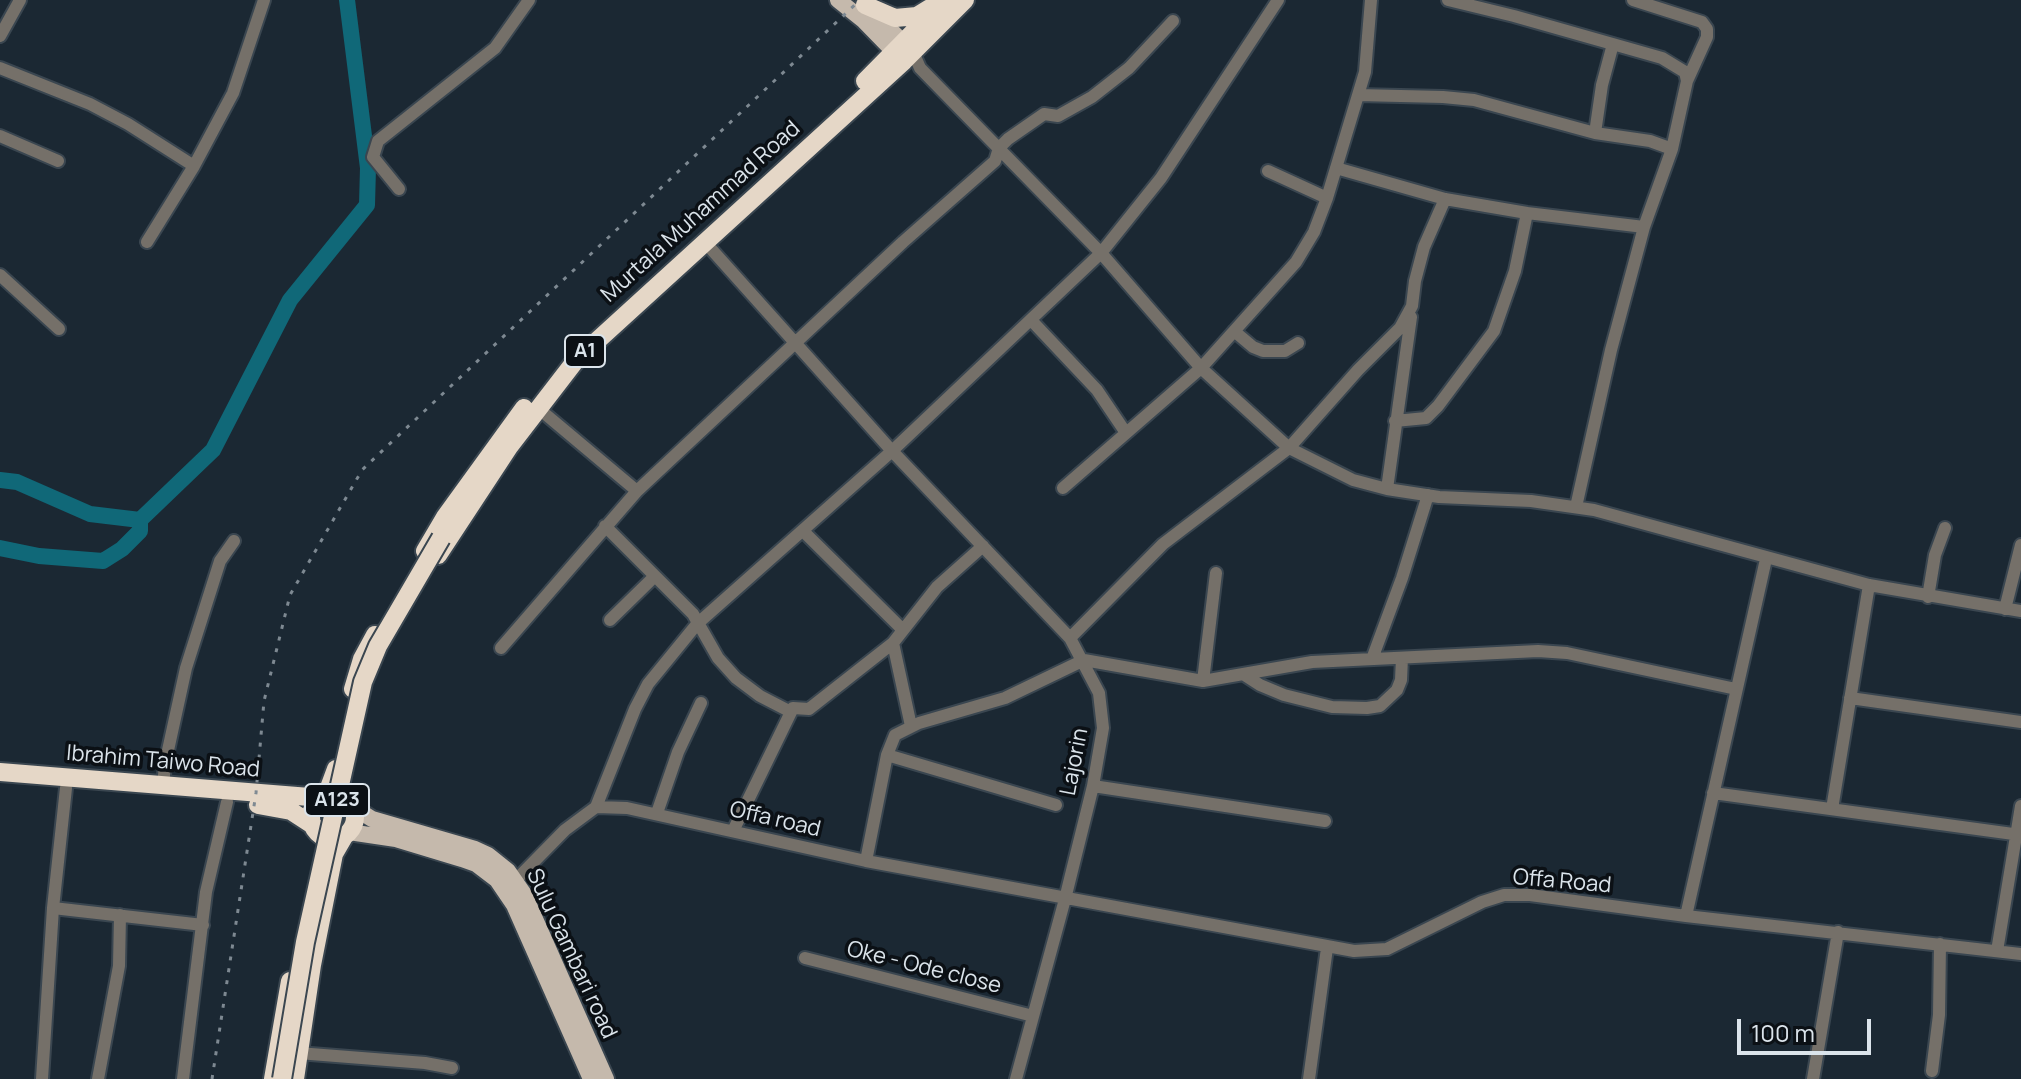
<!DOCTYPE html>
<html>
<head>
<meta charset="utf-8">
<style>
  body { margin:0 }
  #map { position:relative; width:2021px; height:1079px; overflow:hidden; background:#1b2833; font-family:Manrope,sans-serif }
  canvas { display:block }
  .scale { position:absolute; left:1737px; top:1019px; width:134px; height:36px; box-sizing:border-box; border:4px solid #dbe4eb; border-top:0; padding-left:10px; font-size:24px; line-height:28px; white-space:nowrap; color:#dbe4eb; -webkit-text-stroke:6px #0b1015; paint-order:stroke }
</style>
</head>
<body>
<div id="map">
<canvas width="2021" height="1079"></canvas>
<div class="scale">100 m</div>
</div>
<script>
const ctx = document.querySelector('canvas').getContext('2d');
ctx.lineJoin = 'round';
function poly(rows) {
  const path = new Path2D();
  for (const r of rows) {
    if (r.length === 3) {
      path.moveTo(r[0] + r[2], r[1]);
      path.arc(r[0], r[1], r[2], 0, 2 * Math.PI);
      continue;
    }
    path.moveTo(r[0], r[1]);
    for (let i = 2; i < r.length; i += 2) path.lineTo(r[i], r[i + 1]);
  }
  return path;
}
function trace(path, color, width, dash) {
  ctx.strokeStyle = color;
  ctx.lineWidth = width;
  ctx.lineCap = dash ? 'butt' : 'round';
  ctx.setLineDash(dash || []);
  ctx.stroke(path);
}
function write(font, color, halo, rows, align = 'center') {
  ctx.font = font + ' Manrope,sans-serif';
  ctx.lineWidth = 7;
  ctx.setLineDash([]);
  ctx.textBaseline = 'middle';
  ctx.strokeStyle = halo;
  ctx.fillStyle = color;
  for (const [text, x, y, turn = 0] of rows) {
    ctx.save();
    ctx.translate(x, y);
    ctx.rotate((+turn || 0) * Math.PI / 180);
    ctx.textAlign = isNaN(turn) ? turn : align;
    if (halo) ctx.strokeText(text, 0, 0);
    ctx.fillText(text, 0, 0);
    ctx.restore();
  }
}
const river = poly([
  [0,480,17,482,90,514,140,520],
  [0,548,39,556,103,561,122,549,140,531,140,520,213,450,290,300,367,205,368,168,347,0]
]);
const minor = poly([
  [1448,0,1514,16,1662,58,1685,72,1687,81,1672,149,1644,227,1611,350,1576,507],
  [1633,0,1702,22,1707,29,1707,37,1687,81],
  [0,36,20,0],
  [913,52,920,68,1101,253,1201,368,1289,448,1353,480,1387,489,1439,497,1531,501,1594,510,1869,585,2021,611],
  [0,68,90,104,128,124,194,166],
  [1358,95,1443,97,1474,100,1595,133,1650,141,1672,149],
  [1595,133,1602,85,1613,44],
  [0,136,58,161],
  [1336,168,1445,199,1527,213,1644,227],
  [1268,171,1327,198],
  [399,189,373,157,378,141,495,48,529,0],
  [704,241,892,451,1070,638,1163,544,1289,448,1358,370,1400,328,1412,306,1415,281,1424,247,1445,199],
  [147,242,194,166,233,93,264,0],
  [0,275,59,329],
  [1031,320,1097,390,1126,433],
  [1234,331,1253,347,1263,351,1285,351,1298,343],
  [538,408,637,491],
  [1395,421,1426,418,1438,406,1494,331,1515,271,1527,213],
  [1063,488,1201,368,1296,262,1314,232,1327,198,1365,72,1371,0],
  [1387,489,1411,317],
  [605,526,693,614,718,658,736,678,760,696,791,712,793,708,809,709,893,643,937,587,983,546],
  [803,531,902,629],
  [1928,597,1935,555,1945,528],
  [2005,609,2021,545],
  [610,620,655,576],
  [893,643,911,726],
  [501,648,637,491,903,242,995,161,999,148,1008,139,1044,114,1058,116,1092,97,1129,68,1173,21],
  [1372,659,1402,578,1428,495],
  [1243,674,1260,685,1284,695,1332,707,1367,708,1380,706,1397,690,1401,680,1402,658],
  [1203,681,1216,573],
  [1850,698,2021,722],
  [887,755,1056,805],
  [1093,786,1325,821],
  [163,787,165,764,186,668,220,561,234,541],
  [1713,793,2021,835],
  [596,807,635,709,648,684,697,624,892,451,1101,253,1161,178,1278,0],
  [1832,809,1869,585],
  [657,813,678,752,701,703],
  [733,831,791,712],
  [866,861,887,755,895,735,919,723,1005,698,1084,660,1203,681,1312,662,1538,651,1567,653,1736,689],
  [511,885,565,830,596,807,627,808,866,861,1354,951,1387,949,1482,902,1504,895,1530,895,1686,916,2021,954],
  [53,908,203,925],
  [1686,916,1766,559],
  [1997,951,2021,806],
  [805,958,1033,1016],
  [298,1053,425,1063,452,1068],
  [1932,1071,1939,1015,1940,944],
  [42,1079,53,908,66,788],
  [98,1079,119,966,120,915],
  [183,1079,206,892,227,802],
  [1016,1079,1065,899,1093,786,1103,728,1099,693,1070,638],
  [1309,1079,1327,948],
  [1813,1079,1838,932]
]);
const major = poly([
  [838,0,863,20,901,59],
  [869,9,912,51],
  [353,807,372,819,475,849,488,855,508,871,524,894,606,1079],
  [349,832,396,839,462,859,476,864,497,880,514,905,591,1079]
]);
const highway = poly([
  [865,5,895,18,917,16,930,8],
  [865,81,945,0],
  [425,551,445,517,524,408],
  [438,555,509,447,576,360,904,61,965,0],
  [353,689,362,659,375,635],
  [0,772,322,798],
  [333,817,22],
  [326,796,336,769],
  [258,805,291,811,314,826],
  [273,1079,290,981],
  [295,1079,312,965,334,854,345,835]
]);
const rail = poly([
  [212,1079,256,793,264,701,290,595,362,470,860,0]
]);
const highwayBridge = poly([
  [282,1079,305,942,363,682,378,646,441,538]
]);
const shields = [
  [585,351,40],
  [337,800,64]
];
const shieldNames = [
  ["A1",585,351],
  ["A123",337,800]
];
const streetNames = [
  ["Murtala Muhammad Road",701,212,-42],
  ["Ibrahim Taiwo Road",163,762,5],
  ["Lajorin",1075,762,-79],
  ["Offa road",775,820,13],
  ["Offa Road",1562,882,5],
  ["Sulu Gambari road",571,954,65],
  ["Oke - Ode close",924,968,14]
];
trace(river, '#106878', 16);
trace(minor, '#3a4650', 16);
trace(major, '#3a4650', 20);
trace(highway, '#3a4650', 22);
trace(minor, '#757069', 12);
trace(major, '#c5b9ac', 16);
trace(highway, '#e5d7c7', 18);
trace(rail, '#7e8992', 3, [4, 8]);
trace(highwayBridge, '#3a4650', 22, []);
trace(highwayBridge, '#e5d7c7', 18);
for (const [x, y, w] of shields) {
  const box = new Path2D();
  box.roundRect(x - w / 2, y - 16, w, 32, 6);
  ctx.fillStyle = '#0b1015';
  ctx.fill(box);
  trace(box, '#dbe4eb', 2);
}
write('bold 20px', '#dbe4eb', null, shieldNames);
write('22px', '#dbe4eb', '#0b1015', streetNames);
</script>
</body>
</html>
